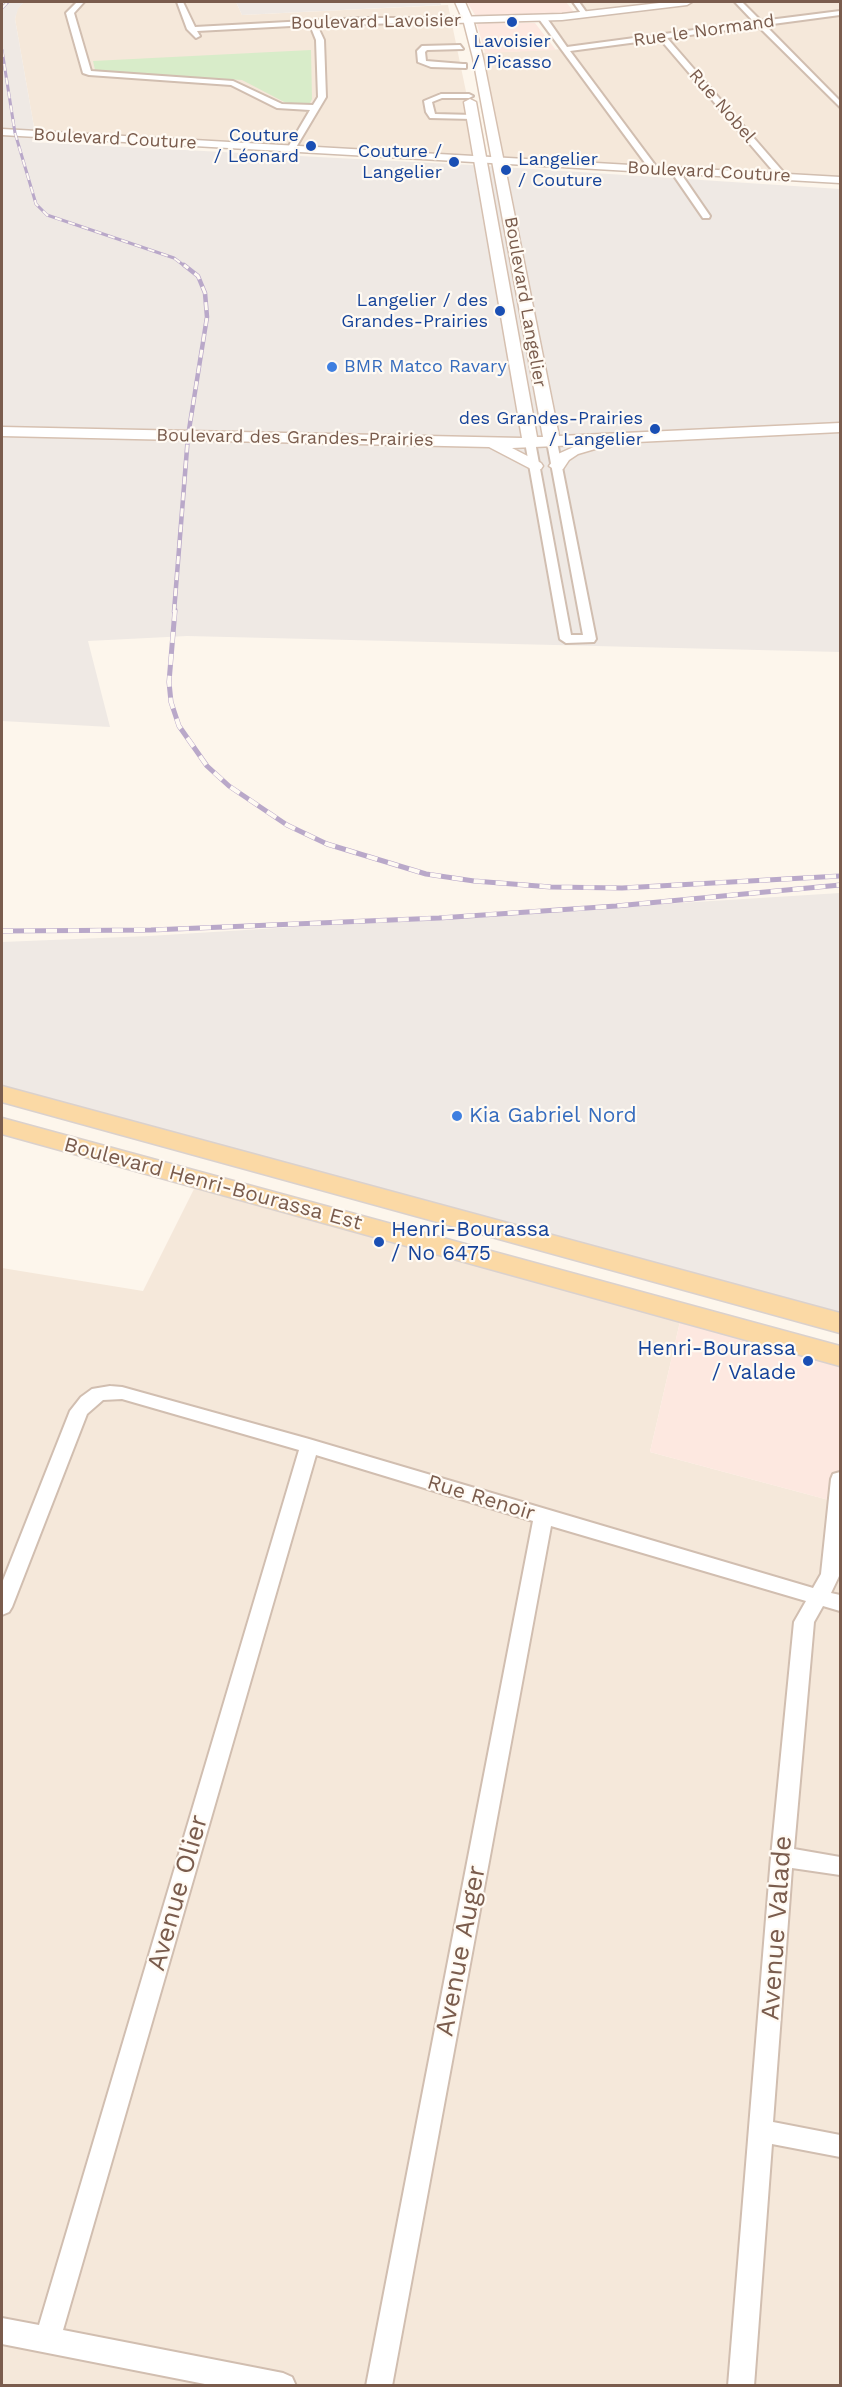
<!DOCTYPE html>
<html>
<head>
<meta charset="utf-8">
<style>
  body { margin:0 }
  #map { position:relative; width:842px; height:2387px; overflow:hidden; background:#fdf6ec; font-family:"Work Sans",sans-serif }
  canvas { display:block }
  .frame { position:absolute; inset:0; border:3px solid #7a5c4d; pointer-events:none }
</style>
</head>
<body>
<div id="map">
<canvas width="842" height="2387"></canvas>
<div class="frame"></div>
</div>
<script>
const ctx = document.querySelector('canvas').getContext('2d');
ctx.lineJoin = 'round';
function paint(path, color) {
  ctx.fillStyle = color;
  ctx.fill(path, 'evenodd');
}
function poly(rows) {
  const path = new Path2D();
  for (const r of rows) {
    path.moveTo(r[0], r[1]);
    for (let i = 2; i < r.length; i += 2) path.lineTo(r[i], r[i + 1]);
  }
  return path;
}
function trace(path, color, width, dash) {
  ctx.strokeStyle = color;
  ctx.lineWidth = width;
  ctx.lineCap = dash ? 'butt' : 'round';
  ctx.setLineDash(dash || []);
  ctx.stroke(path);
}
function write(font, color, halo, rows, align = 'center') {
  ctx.font = font + ' "Work Sans",sans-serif';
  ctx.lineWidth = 4.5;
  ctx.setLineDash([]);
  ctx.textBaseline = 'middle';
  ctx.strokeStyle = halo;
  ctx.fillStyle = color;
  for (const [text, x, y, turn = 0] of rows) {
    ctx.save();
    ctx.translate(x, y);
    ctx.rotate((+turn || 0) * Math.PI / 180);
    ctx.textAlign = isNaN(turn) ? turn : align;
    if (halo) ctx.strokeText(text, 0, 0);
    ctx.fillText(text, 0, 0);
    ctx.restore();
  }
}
const residential = poly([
  [24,2,236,2,242,15,448,5,480,159,33,134,34,127,15,19,17,9],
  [576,2,840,2,840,180,498,160,477,53,566,49,543,19,586,14],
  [199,1179,682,1313,650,1452,840,1503,840,2385,2,2385,2,1268,143,1291]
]);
const commercial = poly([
  [467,2,566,2,574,12,540,15,478,16,475,15],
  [482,23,535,23,556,50,485,53,477,24],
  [682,1313,840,1355,840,1503,650,1452]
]);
const industrial = poly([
  [2,2,24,2,18,9,15,19,34,127,32,142,471,165,840,189,840,652,187,636,88,641,110,727,2,721],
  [236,2,440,2,441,5,242,15],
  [840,893,840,1320,2,1094,2,942,149,936]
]);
const green = poly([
  [311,50,312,99,310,103,303,105,288,104,242,80,100,72,95,70,93,61]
]);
const minor = poly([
  [77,2,84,2,74,13,91,71,233,81,282,104,313,105,318,97,316,40,310,25,197,31,200,36,196,38,187,29,177,2,183,2,195,27,362,18,453,18,457,20,453,22,317,25,324,40,326,97,295,149,291,151,287,149,310,110,277,108,231,85,89,75,83,73,66,13,77,2],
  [573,2,579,2,589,16,583,16,573,2],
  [679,2,688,2,684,4,679,2],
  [735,2,742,2,761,21,840,11,840,15,765,25,840,101,840,107,758,26,667,38,785,174,785,178,779,178,660,39,570,51,658,169,651,171,539,19,546,17,567,47,754,22,735,2],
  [460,45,463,49,427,50,425,52,426,61,463,64,466,64,466,68,431,67,418,62,417,51,422,46,460,45],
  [441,94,469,94,473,96,469,98,442,98,432,102,435,114,473,115,477,117,473,119,430,118,426,112,424,101,441,94],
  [671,168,677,168,710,216,709,218,703,218,670,170,671,168],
  [530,439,535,442,571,635,583,635,547,442,552,439,557,442,596,639,594,642,566,643,560,639,525,442,530,439],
  [110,1386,122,1387,309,1439,813,1588,821,1574,831,1479,833,1474,840,1472,840,1574,831,1593,840,1595,840,1611,823,1606,814,1622,794,1849,840,1857,840,1875,792,1868,773,2122,840,2135,840,2157,772,2144,754,2386,728,2386,771,1857,794,1622,806,1601,551,1526,392,2386,366,2386,533,1521,316,1455,63,2330,283,2373,292,2377,296,2386,215,2386,2,2344,2,2318,39,2325,299,1450,122,1399,103,1400,87,1414,12,1607,9,1612,2,1615,2,1583,70,1411,81,1397,92,1389,110,1386]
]);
const tertiary = poly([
  [668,2,692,2,687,5,562,20,453,23,448,20,453,17,562,14,668,2],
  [2,129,840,177,840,183,2,135,2,129]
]);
const secondary = poly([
  [455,2,465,2,474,23,483,58,559,436,840,423,840,432,596,444,598,446,595,449,578,454,569,460,563,469,557,471,549,466,558,454,578,445,512,448,541,463,543,466,541,469,535,471,489,447,2,436,2,427,522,438,464,102,470,99,476,102,537,437,543,437,473,58,464,23,455,2]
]);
const primary = poly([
  [2,1086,840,1313,840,1333,2,1102,2,1086],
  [2,1118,840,1346,840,1366,2,1134,2,1118]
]);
const railFar2 = poly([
  [2,8,8,2],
  [2,50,15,133,36,204,47,215,174,258,186,267]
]);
const railFar1 = poly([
  [174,612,188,436,207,317,205,293,198,276,184,265]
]);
const rail = poly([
  [175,610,169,682,171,702,179,726,207,766,229,786,287,825,327,844,426,874,474,881,551,887,622,888,840,876],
  [2,931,151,930,439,918,616,906,840,885]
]);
const markers = [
  [512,22,6,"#1a4fb4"],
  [311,146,6,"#1a4fb4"],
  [454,162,6,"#1a4fb4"],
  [506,170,6,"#1a4fb4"],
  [500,311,6,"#1a4fb4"],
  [332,367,6,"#3f7fe0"],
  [655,429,6,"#1a4fb4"],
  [457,1116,6,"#3f7fe0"],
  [379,1242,6,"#1a4fb4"],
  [808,1361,6,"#1a4fb4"]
];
const farStreetnames = [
  ["Boulevard Lavoisier",376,22,-1],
  ["Rue le Normand",704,31,-8],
  ["Rue Nobel",722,106,49],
  ["Boulevard Couture",115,139,3],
  ["Boulevard Couture",709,172,3],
  ["Boulevard Langelier",525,302,80],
  ["Boulevard des Grandes-Prairies",295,438,1]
];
const farTransitnames = [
  ["Lavoisier",512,42,"center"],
  ["/ Picasso",512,63,"center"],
  ["Couture",299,136],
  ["/ Léonard",299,157],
  ["Couture /",442,152],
  ["Langelier",442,173],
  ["Langelier",518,160,"left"],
  ["/ Couture",518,181,"left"],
  ["Langelier / des",488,301],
  ["Grandes-Prairies",488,322],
  ["des Grandes-Prairies",643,419],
  ["/ Langelier",643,440]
];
const farShopnames = [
  ["BMR Matco Ravary",344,367]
];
const shopNames = [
  ["Kia Gabriel Nord",469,1116]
];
const streetNames = [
  ["Boulevard Henri-Bourassa Est",213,1184,15],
  ["Rue Renoir",481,1498,17]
];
const transitNames = [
  ["Henri-Bourassa",391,1230],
  ["/ No 6475",391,1254],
  ["Henri-Bourassa",796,1349,"right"],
  ["/ Valade",796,1373,"right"]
];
const nearStreetnames = [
  ["Avenue Olier",178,1893,-74],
  ["Avenue Valade",777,1928,-86],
  ["Avenue Auger",461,1951,-79]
];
paint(residential, '#f5e8da');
paint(commercial, '#fde8e0');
paint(industrial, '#efe9e4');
paint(green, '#d8ecc9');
trace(minor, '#d1beb0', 4);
trace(tertiary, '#d1beb0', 3);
trace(secondary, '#d6c0b0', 3);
trace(primary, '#dad1cd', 3);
paint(minor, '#fff');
paint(tertiary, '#fff');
paint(secondary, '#fff');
paint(primary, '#fbd9a5');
trace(railFar2, '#b9a8c9', 3);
trace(railFar1, '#b9a8c9', 4.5);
trace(rail, '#b9a8c9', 5);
trace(railFar2, '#fffaf3', 2, [7]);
trace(railFar1, '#fffaf3', 3, [8]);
trace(rail, '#fffaf3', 4, [11]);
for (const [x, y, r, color] of markers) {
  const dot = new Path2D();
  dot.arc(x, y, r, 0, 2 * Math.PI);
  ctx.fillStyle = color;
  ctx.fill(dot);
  trace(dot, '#fffaf3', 2);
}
write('18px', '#7a5c4d', '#fffaf3', farStreetnames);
write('18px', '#164399', '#fffaf3', farTransitnames, 'right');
write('18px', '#366cbe', '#fffaf3', farShopnames, 'left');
write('21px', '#366cbe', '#fffaf3', shopNames, 'left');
write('21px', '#7a5c4d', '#fffaf3', streetNames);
write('21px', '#164399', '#fffaf3', transitNames, 'left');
write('26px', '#7a5c4d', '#fffaf3', nearStreetnames);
</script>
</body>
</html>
